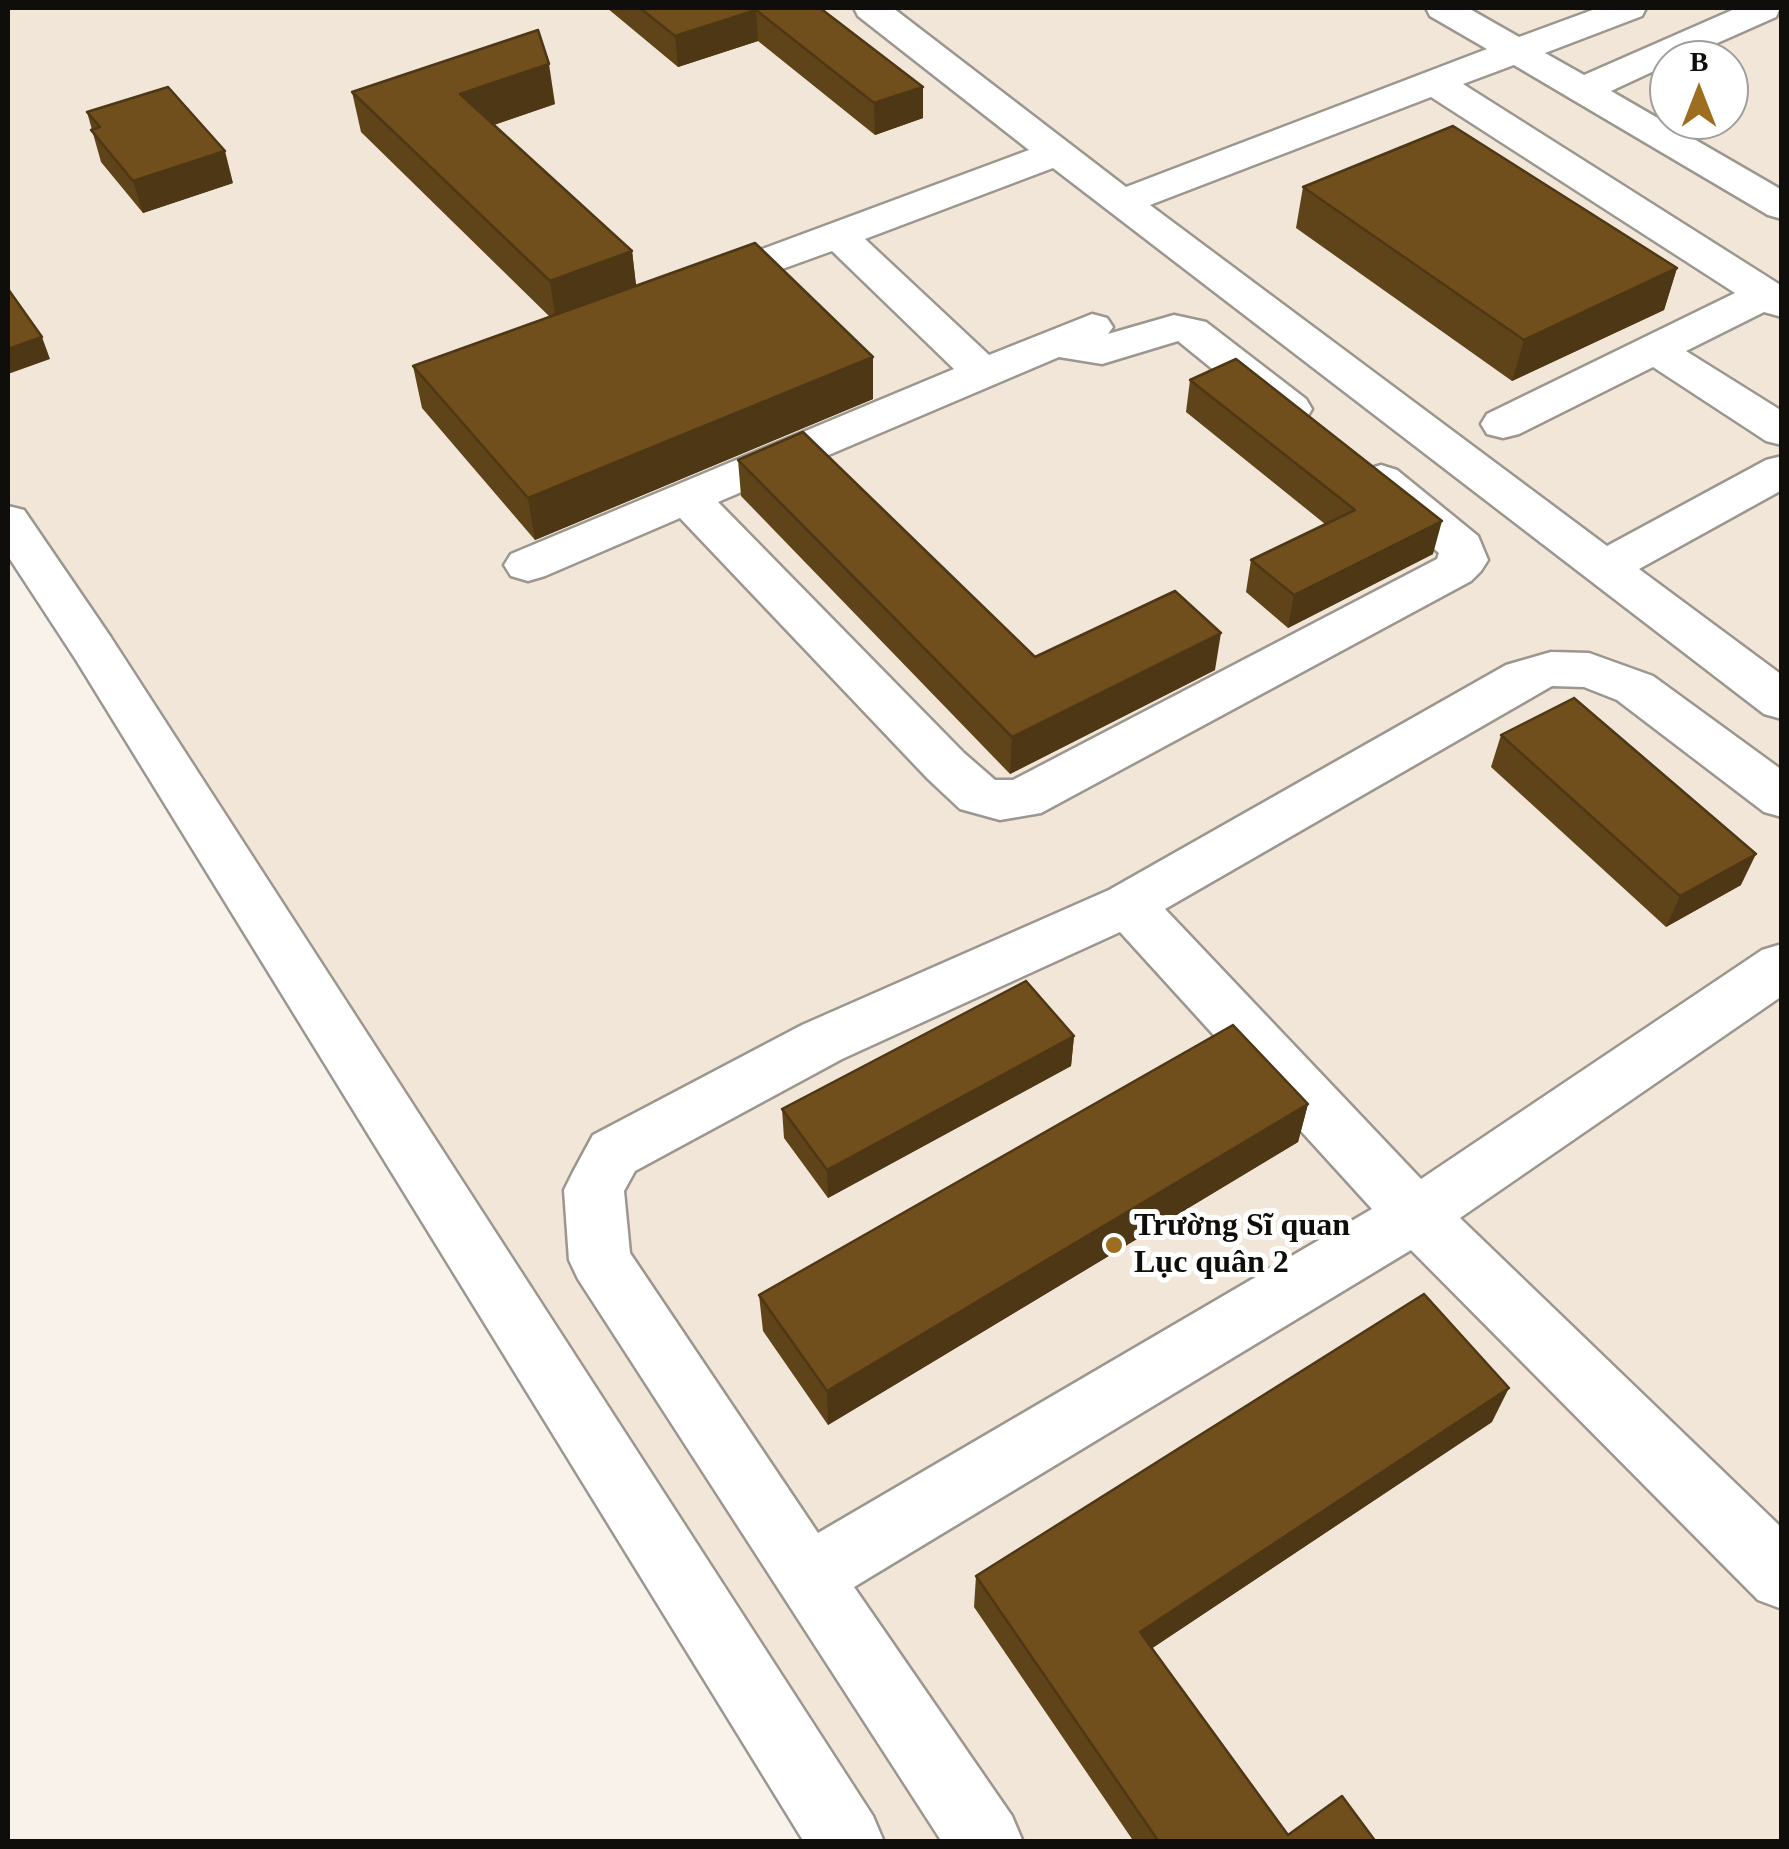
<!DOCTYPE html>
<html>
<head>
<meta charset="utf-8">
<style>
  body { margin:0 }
  #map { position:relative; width:1789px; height:1849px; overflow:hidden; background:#f8f2ea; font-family:Georgia,serif }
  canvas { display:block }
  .frame { position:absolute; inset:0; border:10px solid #100e0b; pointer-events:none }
  .north { position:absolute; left:1649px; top:40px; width:100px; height:100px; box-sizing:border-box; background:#fff; border:2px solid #9f9f9d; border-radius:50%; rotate:0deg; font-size:28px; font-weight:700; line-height:40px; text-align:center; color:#100e0b }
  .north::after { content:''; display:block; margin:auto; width:35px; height:45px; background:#9d6e20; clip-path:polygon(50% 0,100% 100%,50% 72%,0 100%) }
</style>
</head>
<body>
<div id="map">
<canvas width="1789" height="1849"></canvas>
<div class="frame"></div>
<div class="north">B</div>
</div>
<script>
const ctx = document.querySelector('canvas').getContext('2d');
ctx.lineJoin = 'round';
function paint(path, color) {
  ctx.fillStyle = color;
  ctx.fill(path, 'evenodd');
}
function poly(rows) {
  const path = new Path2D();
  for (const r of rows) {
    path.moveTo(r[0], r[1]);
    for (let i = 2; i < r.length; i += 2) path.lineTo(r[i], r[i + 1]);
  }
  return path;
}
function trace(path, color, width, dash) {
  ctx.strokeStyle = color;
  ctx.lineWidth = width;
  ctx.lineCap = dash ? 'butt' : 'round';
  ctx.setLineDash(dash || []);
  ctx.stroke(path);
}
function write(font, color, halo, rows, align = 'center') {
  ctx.font = font + ' Georgia,serif';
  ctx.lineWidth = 10;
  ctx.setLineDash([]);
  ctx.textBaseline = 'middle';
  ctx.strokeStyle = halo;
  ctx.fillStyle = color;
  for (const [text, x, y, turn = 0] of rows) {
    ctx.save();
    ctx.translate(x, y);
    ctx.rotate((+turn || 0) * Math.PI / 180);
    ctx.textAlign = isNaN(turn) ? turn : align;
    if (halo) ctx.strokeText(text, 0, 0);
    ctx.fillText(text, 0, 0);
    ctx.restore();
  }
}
const built = poly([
  [8,8,1781,8,1781,1841,818,1841,75,649,8,548],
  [1669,60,1729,60,1729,120,1669,120]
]);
const minor = poly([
  [854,8,893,8,1126,187,1487,49,1430,16,1426,8,1468,8,1519,37,1598,8,1646,8,1642,16,1545,53,1584,75,1737,8,1780,8,1776,17,1679,60,1669,60,1669,64,1611,91,1782,190,1782,219,1768,215,1514,65,1463,84,1782,286,1782,317,1764,312,1686,351,1782,411,1782,445,1766,441,1653,367,1519,434,1503,438,1487,434,1481,424,1487,414,1735,293,1431,97,1150,205,1607,546,1766,460,1782,456,1782,490,1639,569,1782,675,1782,719,1764,714,1053,168,865,239,989,355,1092,314,1107,318,1113,327,1108,334,1174,315,1206,322,1306,399,1312,409,1306,419,1290,423,1274,419,1178,341,1102,364,1059,357,718,502,964,753,995,780,1013,780,1437,559,1439,553,1365,490,1358,480,1365,470,1381,465,1397,470,1478,536,1488,560,1481,571,1471,581,1041,813,1000,820,960,809,928,779,680,518,545,576,528,581,511,576,504,565,511,554,954,369,832,251,702,298,687,295,681,286,687,277,1029,150,858,16,854,8],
  [8,506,24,510,110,636,873,1816,884,1842,804,1842,76,660,8,556,8,506],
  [1551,652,1589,653,1653,676,1782,770,1782,817,1764,812,1617,700,1584,687,1552,686,1165,909,1421,1179,1762,950,1782,944,1782,996,1460,1218,1782,1528,1782,1609,1758,1600,1411,1250,854,1587,1012,1816,1023,1842,942,1842,578,1279,569,1260,564,1190,573,1172,593,1135,802,1025,1109,890,1506,665,1551,652],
  [1120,932,1372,1209,818,1533,630,1253,624,1191,635,1171,842,1059,1120,932]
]);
const wall = poly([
  [607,8,820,8,923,87,923,118,875,135,758,41,678,67],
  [352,92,555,104,494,125,632,251,636,286,873,399,535,540,422,408,413,366,550,317,361,132],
  [87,112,233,183,143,213,101,162],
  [1303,187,1677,268,1664,310,1512,381,1296,228],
  [1190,380,1433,554,1288,628,1246,592,1251,560,1325,524,1186,412],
  [738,460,1035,657,1215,670,1010,774,741,496],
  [1501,735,1741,885,1666,927,1491,767],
  [1074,1036,1071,1066,828,1198,784,1138,782,1109],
  [1308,1104,1298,1142,828,1425,763,1331,759,1295],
  [1492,1422,1152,1648,1288,1835,1376,1842,1134,1842,974,1607,976,1576]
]);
const shadedWall = poly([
  [756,10,758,41,678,67,675,36],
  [549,64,555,104,467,134,460,94],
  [923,87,923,118,875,135,874,103],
  [225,151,233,183,143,213,133,181],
  [632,251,637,293,556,323,550,281],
  [1677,268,1664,310,1512,381,1524,340],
  [42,337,50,359,8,374,8,349],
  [873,357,873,399,535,540,528,498],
  [1442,521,1433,554,1288,628,1294,595],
  [1221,633,1215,670,1010,774,1012,737],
  [1756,854,1741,885,1666,927,1680,896],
  [1074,1036,1071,1066,828,1198,827,1170],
  [1308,1104,1298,1142,828,1425,827,1391],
  [1509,1388,1492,1422,1133,1661,1140,1632]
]);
const building = poly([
  [640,8,820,8,923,87,874,103,756,10,675,36,640,8],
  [538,30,549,64,460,94,632,251,550,281,352,92,538,30],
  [168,87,225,151,133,181,91,130,100,127,87,112,168,87],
  [1453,126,1677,268,1524,340,1303,187,1453,126],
  [755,243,873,357,528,498,413,366,755,243],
  [8,289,42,337,8,349,8,289],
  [1236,359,1442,521,1294,595,1251,560,1355,510,1190,380,1236,359],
  [803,432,1035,657,1175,591,1221,633,1012,737,738,460,803,432],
  [1574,698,1756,854,1680,896,1501,735,1574,698],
  [1026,981,1074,1036,827,1170,782,1109,1026,981],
  [1233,1025,1308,1104,827,1391,759,1295,1233,1025],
  [1424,1294,1509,1388,1140,1632,1288,1835,1342,1796,1376,1842,1159,1842,976,1576,1424,1294]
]);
const markers = [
  [1114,1245,10,"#9d6e20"]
];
const poiNames = [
  ["Trường Sĩ quan",1134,1227],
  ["Lục quân 2",1134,1264]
];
paint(built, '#f1e6d8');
trace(minor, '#9b968e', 5);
paint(minor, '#fff');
paint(wall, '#604419');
paint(shadedWall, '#4e3714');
paint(building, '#704f1d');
trace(building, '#4e3714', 2.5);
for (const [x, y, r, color] of markers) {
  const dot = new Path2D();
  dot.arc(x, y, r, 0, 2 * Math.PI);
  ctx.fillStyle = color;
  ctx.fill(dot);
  trace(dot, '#fff', 4);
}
write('bold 32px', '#100e0b', '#fff', poiNames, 'left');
</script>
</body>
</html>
